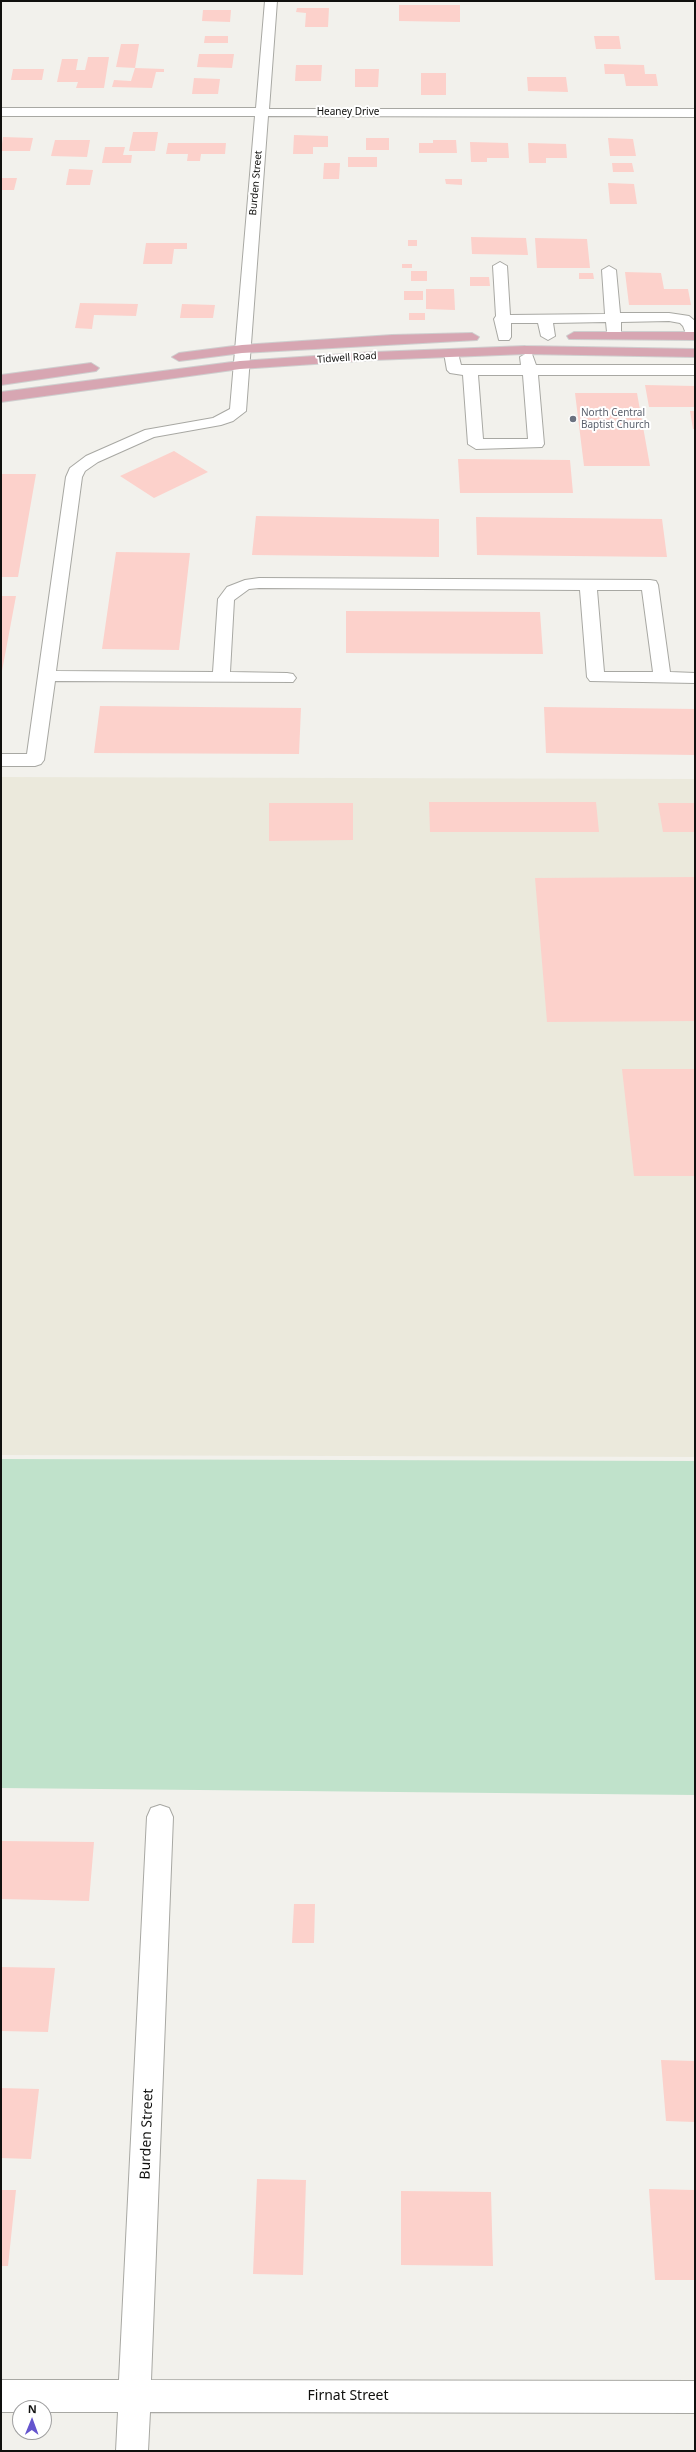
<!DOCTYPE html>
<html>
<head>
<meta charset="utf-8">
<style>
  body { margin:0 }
  #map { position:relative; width:696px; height:2452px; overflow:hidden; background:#f2f1ec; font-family:"Noto Sans",sans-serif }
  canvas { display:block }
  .frame { position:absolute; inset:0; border:2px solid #10100e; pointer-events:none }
  .north { position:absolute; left:12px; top:2400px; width:40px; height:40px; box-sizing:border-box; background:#fff; border:1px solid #9f9f9f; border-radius:50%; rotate:1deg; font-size:11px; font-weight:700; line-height:16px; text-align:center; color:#10100e }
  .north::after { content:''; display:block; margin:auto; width:14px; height:18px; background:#6555ce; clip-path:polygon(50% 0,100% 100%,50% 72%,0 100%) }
</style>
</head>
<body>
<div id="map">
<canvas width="696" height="2452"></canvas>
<div class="frame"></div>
<div class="north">N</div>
</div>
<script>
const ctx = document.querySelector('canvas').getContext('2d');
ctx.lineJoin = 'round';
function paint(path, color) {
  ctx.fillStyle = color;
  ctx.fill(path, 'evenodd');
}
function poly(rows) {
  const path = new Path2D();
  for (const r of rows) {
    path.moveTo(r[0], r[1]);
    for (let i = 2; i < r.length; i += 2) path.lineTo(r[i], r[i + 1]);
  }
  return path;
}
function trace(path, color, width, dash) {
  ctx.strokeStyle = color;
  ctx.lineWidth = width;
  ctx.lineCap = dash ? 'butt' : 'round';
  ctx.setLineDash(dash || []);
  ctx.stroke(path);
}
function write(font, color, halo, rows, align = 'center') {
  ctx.font = font + ' "Noto Sans",sans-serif';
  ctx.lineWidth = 4;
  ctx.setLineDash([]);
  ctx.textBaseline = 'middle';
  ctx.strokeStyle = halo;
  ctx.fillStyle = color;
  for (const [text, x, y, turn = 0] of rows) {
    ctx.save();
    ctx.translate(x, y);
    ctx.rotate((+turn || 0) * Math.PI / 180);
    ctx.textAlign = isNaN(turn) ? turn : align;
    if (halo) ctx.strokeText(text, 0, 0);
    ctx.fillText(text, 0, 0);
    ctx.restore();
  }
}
const built = poly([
  [1,777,695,779,695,1457,1,1455]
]);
const green = poly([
  [1,1459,695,1461,695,1795,1,1788]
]);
const building = poly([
  [399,5,460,5,460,22,399,21],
  [297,8,329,8,328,27,305,27,306,13,296,12],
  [203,10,231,10,230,22,202,21],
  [205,36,228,36,228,43,204,43],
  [594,36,619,36,621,49,596,49],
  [121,44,139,44,135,68,116,67],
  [199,54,234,54,232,68,197,67],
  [88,57,109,57,104,88,76,88,78,82,57,82,62,59,78,59,76,70,85,70],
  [604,64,644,65,645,74,656,74,658,86,626,86,624,74,605,74],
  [296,65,322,65,321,81,295,81],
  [135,68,164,69,164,72,156,72,152,88,112,87,114,80,131,81],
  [13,69,44,69,42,80,11,80],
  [355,69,379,69,378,87,355,87],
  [421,73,446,73,446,95,421,95],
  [527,77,566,77,568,92,528,91],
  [194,78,220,79,218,94,192,94],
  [133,132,158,132,155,151,129,151],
  [294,135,328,136,328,147,313,147,313,154,293,154],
  [3,137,33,138,30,151,1,151],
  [366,138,389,138,389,150,366,150],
  [608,138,633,139,636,156,610,156],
  [55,140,90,140,87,157,51,156],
  [433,140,456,140,457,153,419,153,419,143,433,143],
  [470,142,508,143,509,158,487,158,487,162,471,162],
  [168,143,226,143,225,154,201,154,200,161,187,161,188,154,166,154],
  [528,143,566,144,567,158,546,158,546,163,529,163],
  [105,147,125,147,123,155,132,155,131,163,102,163],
  [348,157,377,157,377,167,348,167],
  [324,163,340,163,339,179,323,179],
  [612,163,632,163,634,172,613,172],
  [69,169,93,170,90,185,66,185],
  [1,178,17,178,14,190,1,190],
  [445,179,462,179,462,185,446,184],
  [608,183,634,184,637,204,610,204],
  [471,237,526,238,528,255,472,254],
  [535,238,587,239,590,268,537,268],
  [408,240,417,240,417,246,408,246],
  [146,243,187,243,187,249,174,249,172,264,143,264],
  [402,264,412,264,412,268,402,268],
  [411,271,427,271,427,281,411,281],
  [625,272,661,273,664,289,688,289,691,305,629,305],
  [579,273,593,273,594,279,579,279],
  [470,277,489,277,490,286,470,286],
  [426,289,454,289,455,310,426,309],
  [404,291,423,291,423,300,404,300],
  [80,303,138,304,136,316,94,315,92,329,75,328],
  [182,304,215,305,213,318,180,318],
  [409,313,425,313,425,320,409,320],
  [645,385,695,386,695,407,649,407],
  [575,393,637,393,650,466,584,466],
  [690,411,695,411,695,429,693,429],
  [174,451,208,472,154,498,120,476],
  [458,459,570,460,573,493,460,493],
  [1,474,36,474,18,577,1,577],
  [256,516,439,519,439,557,252,555],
  [476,517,662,519,667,557,477,555],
  [116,552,190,553,179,650,102,649],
  [1,596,16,596,2,671,1,671],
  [346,611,540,612,543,654,346,653],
  [100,706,301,708,299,754,94,753],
  [544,707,695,709,695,755,546,753],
  [429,802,596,802,599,832,430,832],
  [269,803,353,803,353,840,269,841],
  [658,803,695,803,695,832,663,832],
  [695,877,695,1021,547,1022,535,878],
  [622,1069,695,1069,695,1176,634,1176],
  [1,1841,94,1842,89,1901,1,1899],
  [294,1904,315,1904,314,1943,292,1943],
  [1,1967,55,1968,48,2032,1,2031],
  [661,2060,695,2061,695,2122,666,2121],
  [1,2088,39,2089,31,2159,1,2158],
  [257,2179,306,2180,303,2275,253,2274],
  [649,2189,695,2190,695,2280,655,2280],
  [1,2190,16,2190,8,2266,1,2266],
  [401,2191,491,2192,493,2266,401,2265]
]);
const minor = poly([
  [265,1,277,1,269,109,695,109,695,117,268,116,246,411,233,421,221,425,154,437,98,462,85,471,82,477,56,671,213,672,218,599,227,587,245,580,259,578,650,580,656,581,658,585,670,672,695,673,695,683,590,681,587,677,580,590,259,588,249,589,234,600,230,672,287,673,293,674,296,678,293,682,55,681,44,760,41,764,35,766,1,766,1,754,27,754,66,477,70,468,86,456,145,430,213,418,230,409,255,116,1,116,1,108,256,108,265,1],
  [597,590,642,590,653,672,604,672,597,590],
  [500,262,507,266,510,315,605,314,602,270,609,266,616,270,620,313,669,313,689,316,695,321,695,340,688,339,683,326,680,323,669,321,621,322,621,332,614,336,607,332,606,322,553,323,555,336,548,340,541,336,538,323,511,323,511,337,509,340,499,340,494,319,496,316,493,266,500,262],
  [451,349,458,353,461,365,521,365,520,357,527,353,532,354,536,365,695,365,695,375,538,375,544,444,542,447,476,449,468,444,463,375,450,373,447,370,444,353,451,349],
  [478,375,523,375,528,439,483,439,478,375],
  [160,1805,169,1808,173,1817,151,2380,695,2381,695,2413,150,2412,148,2451,116,2451,118,2412,44,2412,44,2408,20,2408,20,2412,1,2412,1,2380,119,2380,147,1817,151,1808,160,1805]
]);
const major = poly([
  [574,332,695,332,695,340,569,339,567,336,574,332],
  [472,333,479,337,477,340,242,353,179,361,172,357,179,353,242,345,392,335,472,333],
  [525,346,695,349,695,357,525,354,374,360,240,369,1,402,1,392,240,361,374,352,525,346],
  [91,363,99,368,96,371,1,385,1,375,91,363]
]);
const markers = [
  [573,419,4,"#6b7280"]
];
const farStreetnames = [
  ["Heaney Drive",348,112],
  ["Burden Street",256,183,-85],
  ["Tidwell Road",347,358,-4]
];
const farWorshipnames = [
  ["North Central",581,413],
  ["Baptist Church",581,425]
];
const nearStreetnames = [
  ["Burden Street",147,2134,-88],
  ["Firnat Street",348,2396]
];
paint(built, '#ebe9dc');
paint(green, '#c0e2cb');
paint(building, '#fcd1cb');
trace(minor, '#a8a8a3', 2);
trace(major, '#cfcfcf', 2);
paint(minor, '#fff');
paint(major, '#d7a6b2');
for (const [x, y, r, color] of markers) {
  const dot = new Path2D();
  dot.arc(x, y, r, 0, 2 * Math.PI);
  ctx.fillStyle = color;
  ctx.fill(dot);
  trace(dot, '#fff', 1.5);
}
write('10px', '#10100e', '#fff', farStreetnames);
write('10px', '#5b616d', '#fff', farWorshipnames, 'left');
write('14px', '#10100e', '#fff', nearStreetnames);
</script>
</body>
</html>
